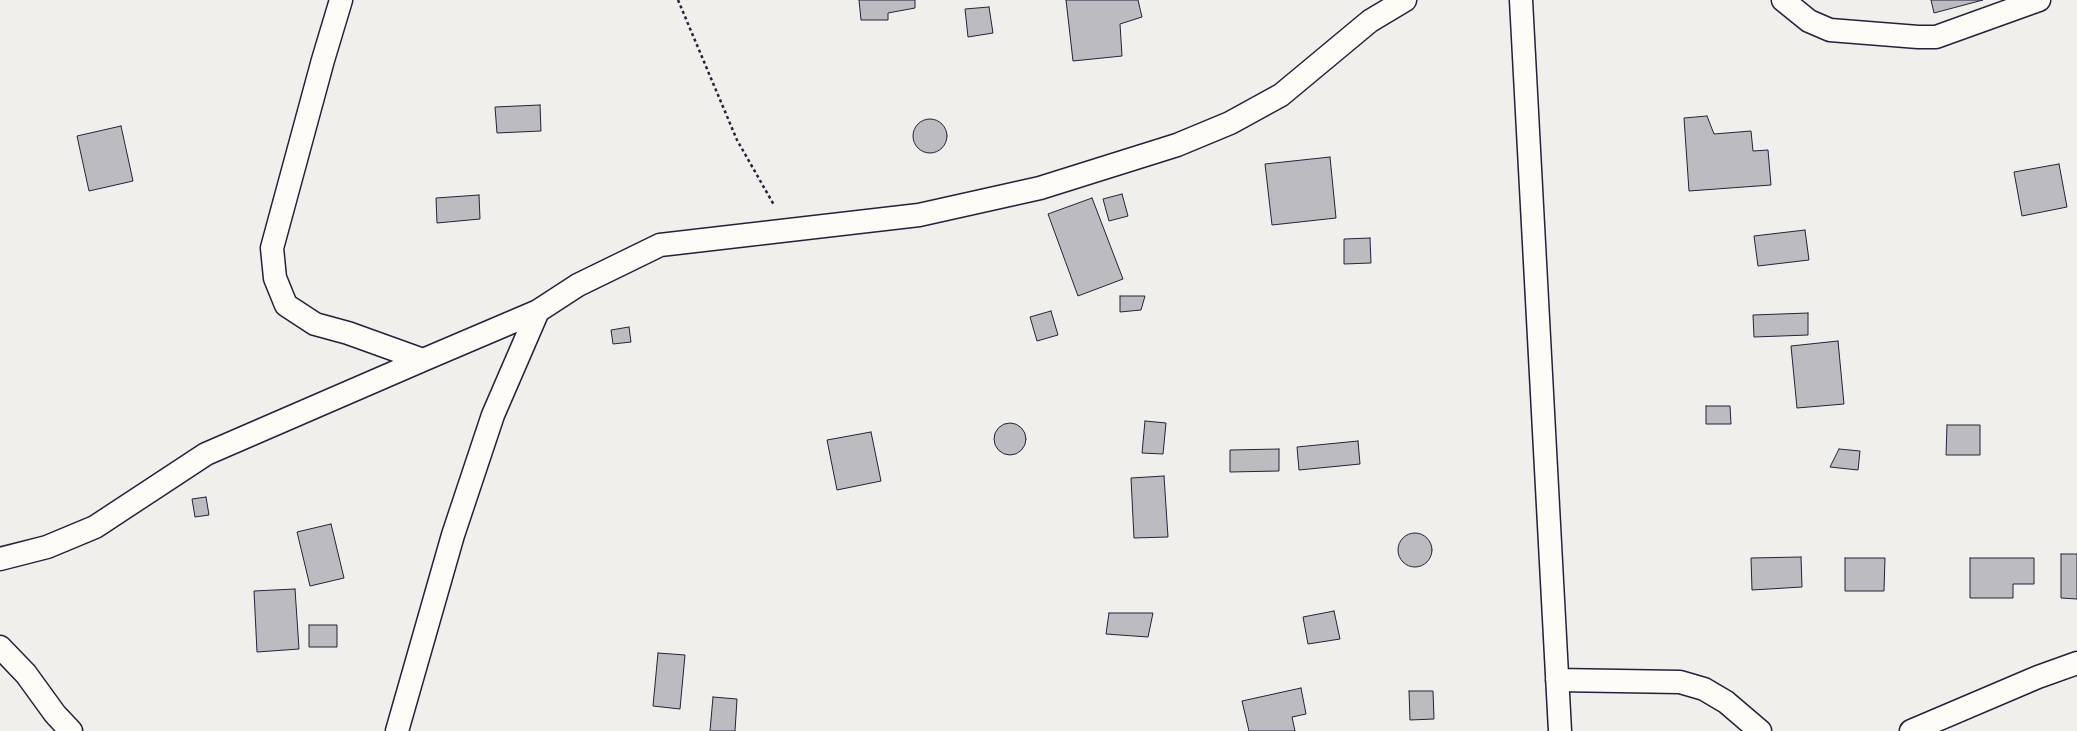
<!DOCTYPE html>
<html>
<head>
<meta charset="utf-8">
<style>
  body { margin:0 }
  canvas { display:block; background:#f0efec }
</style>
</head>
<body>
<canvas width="2077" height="731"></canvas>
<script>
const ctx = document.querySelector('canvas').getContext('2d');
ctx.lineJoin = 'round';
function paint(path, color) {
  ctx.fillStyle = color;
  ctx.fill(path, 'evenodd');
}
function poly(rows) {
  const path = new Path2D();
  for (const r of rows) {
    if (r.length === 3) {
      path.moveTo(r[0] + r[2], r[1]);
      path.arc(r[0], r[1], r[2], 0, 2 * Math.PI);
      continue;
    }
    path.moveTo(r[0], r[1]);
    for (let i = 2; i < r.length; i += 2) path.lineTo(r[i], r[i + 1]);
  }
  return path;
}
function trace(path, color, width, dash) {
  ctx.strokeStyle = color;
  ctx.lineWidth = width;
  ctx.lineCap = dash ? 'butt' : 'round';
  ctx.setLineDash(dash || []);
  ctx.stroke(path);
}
const building = poly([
  [859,0,915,0,915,8,888,13,888,20,861,20,859,0],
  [1066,0,1138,0,1142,17,1120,24,1122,56,1073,61,1066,0],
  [1931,0,1983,0,1934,13,1931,0],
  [989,7,993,33,968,37,965,9,989,7],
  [540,105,541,131,497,133,495,107,540,105],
  [1707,116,1714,134,1751,131,1753,151,1768,150,1771,185,1689,191,1684,118,1707,116],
  [930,136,17],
  [121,126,133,181,89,191,77,136,121,126],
  [1330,157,1336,218,1272,225,1265,164,1330,157],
  [2059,164,2067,207,2022,216,2014,172,2059,164],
  [1122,194,1128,216,1109,221,1103,199,1122,194],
  [479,195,480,219,437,223,436,198,479,195],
  [1092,198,1123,279,1078,296,1048,214,1092,198],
  [1805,230,1809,260,1758,266,1754,236,1805,230],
  [1370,238,1371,263,1344,264,1344,239,1370,238],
  [1120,296,1145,296,1141,310,1120,312,1120,296],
  [1051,311,1058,335,1037,341,1030,317,1051,311],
  [1808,313,1808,335,1754,337,1753,315,1808,313],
  [629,327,631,342,613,344,611,330,629,327],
  [1838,341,1844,404,1797,408,1791,346,1838,341],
  [1706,406,1730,406,1731,424,1706,424,1706,406],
  [1145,421,1166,423,1163,454,1142,453,1145,421],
  [1010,439,16],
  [1947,425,1980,425,1980,455,1946,455,1947,425],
  [871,432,881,481,837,490,827,440,871,432],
  [1358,441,1360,464,1299,470,1297,447,1358,441],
  [1279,449,1279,471,1230,472,1230,450,1279,449],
  [1839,449,1860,451,1858,470,1830,467,1839,449],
  [1164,476,1168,537,1134,538,1131,478,1164,476],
  [206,497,209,515,195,517,192,499,206,497],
  [331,524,344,578,310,586,297,532,331,524],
  [1415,550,17],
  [2061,554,2077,554,2077,599,2061,598,2061,554],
  [1801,557,1802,587,1752,590,1751,558,1801,557],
  [1845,558,1885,558,1884,591,1845,591,1845,558],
  [1970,558,2034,558,2034,584,2013,584,2013,598,1970,598,1970,558],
  [295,589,299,649,257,652,254,591,295,589],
  [1334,611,1340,639,1308,644,1303,617,1334,611],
  [1109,613,1153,613,1148,637,1106,634,1109,613],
  [309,625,337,625,337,647,309,647,309,625],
  [658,653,685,655,680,709,653,706,658,653],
  [1301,688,1306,714,1292,717,1295,731,1249,731,1242,701,1301,688],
  [1409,691,1433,691,1434,719,1410,720,1409,691],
  [713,697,737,699,735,731,710,731,713,697]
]);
const path = poly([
  [678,0,737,140,774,205]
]);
const minor = poly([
  [341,0,323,60,272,248,275,278,286,305,315,324,348,333,423,360,538,311,578,285,660,245,919,215,1040,188,1177,145,1230,123,1281,95,1370,21,1405,0],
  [1521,0,1560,731],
  [1783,0,1809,21,1830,30,1918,37,1936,37,2039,0],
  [0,559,47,547,95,527,206,454,423,360],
  [0,647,26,674,55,714,71,731],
  [1557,680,1680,682,1704,689,1726,702,1760,731],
  [397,731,453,535,493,415,538,311],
  [1911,731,2038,677,2077,663]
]);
paint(building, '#bcbcc0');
trace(building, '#22223b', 1);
trace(minor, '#22223b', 25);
trace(path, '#22223b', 2.5, [3, 3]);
trace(minor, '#fdfcf7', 22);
</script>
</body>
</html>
